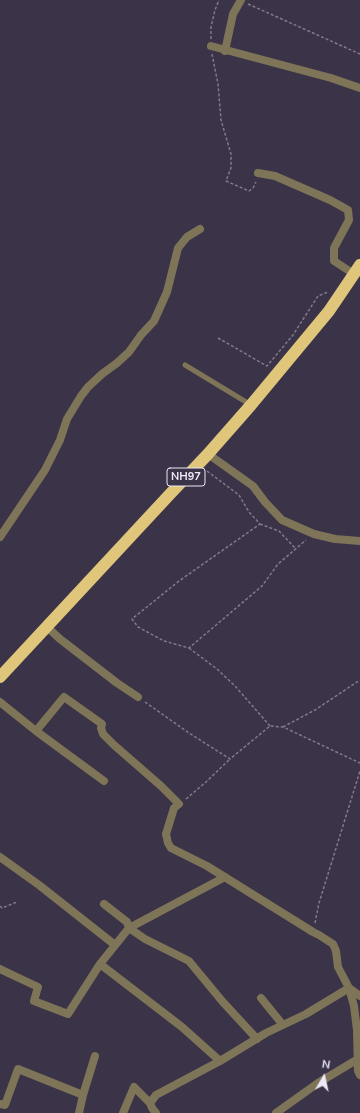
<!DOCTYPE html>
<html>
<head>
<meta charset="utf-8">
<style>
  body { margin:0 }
  #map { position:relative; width:360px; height:1113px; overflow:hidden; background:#3b3347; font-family:"Nunito Sans",sans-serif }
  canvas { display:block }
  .north { position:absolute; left:304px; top:1057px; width:40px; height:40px; -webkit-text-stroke:3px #3b3347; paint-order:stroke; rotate:9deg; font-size:11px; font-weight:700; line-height:16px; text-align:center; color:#eee9f6 }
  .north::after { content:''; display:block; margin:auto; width:14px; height:18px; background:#eee9f6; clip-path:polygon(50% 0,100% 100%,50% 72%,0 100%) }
</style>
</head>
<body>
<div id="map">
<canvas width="360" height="1113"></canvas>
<div class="north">N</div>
</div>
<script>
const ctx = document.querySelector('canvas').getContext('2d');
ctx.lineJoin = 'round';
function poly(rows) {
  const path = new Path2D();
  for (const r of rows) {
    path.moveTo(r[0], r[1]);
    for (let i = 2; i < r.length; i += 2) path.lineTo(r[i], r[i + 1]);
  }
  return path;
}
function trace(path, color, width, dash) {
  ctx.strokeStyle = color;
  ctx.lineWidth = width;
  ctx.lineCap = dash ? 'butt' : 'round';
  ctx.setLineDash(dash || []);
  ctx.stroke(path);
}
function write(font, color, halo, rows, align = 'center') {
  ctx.font = font + ' "Nunito Sans",sans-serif';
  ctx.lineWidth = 3.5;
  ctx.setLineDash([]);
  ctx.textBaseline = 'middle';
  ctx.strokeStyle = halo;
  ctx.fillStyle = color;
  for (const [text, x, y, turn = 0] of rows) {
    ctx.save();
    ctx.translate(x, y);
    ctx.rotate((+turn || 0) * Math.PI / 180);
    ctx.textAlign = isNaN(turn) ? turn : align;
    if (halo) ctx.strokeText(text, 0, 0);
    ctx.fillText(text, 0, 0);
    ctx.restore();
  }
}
const path = poly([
  [248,4,360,54],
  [211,39,211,27,215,10,219,0],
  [212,54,218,84,221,120,231,154,231,168,226,181,249,191,253,188,256,182],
  [218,338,267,366,293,335,318,296,328,292],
  [207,471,239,495,249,512,260,524,179,581,132,619,138,627,164,641,189,648,262,586,278,564,306,540],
  [260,524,279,531,295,548],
  [189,648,217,669,236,687,270,726],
  [145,702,189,733,230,759,270,726,283,727,360,763],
  [283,727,315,710,360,680],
  [186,799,206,782,230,759],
  [0,906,2,908,17,902],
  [315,923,319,903,360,771]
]);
const lane = poly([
  [185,365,251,405]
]);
const street = poly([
  [211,46,331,78,360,88],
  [225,51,233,14,241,0],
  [258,173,275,176,330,200,348,210,349,220,334,248,334,261,354,274],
  [208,454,253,486,265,502,282,520,314,534,335,539,360,541],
  [0,537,45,470,60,440,67,419,81,396,88,387,102,374,117,363,129,352,141,335,154,321,167,292,178,248,187,237,200,229],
  [47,627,60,639,117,683,138,697],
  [0,702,36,731,104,781],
  [36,731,64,697,102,724,101,728,103,734,114,745,161,786,179,804,174,808,166,834,168,843,171,848,207,866,313,932,319,935,333,944,336,951,338,967,349,988,354,1006,357,1030,358,1071,360,1075],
  [0,857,39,885,115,945],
  [104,904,127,922,129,928,145,939,189,961,222,1001,257,1039],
  [100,964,182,1027,220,1061],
  [0,969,38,987,34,1001,68,1014,100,964,129,928,225,877],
  [349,988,360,996],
  [261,998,283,1025],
  [150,1103,152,1108,156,1113],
  [0,1104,5,1105,18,1069,83,1095],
  [79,1113,83,1095,95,1056],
  [123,1113,134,1087,150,1103,156,1095,220,1061,266,1033,306,1014,349,988],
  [276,1113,318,1083,358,1059]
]);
const highway = poly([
  [0,677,171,493,208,454,251,405,329,311,360,265]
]);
const shields = [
  [186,477,38]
];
const shieldNames = [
  ["NH97",186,477]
];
trace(path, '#817a8c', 1.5, [3, 2]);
trace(lane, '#7e7457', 5);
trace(street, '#7e7457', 8);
trace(highway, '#dfc67a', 12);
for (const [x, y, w] of shields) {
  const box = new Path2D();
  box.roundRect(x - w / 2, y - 9, w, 18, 3);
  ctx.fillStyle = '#3b3347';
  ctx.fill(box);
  trace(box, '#eee9f6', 1);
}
write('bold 11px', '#eee9f6', null, shieldNames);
</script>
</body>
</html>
